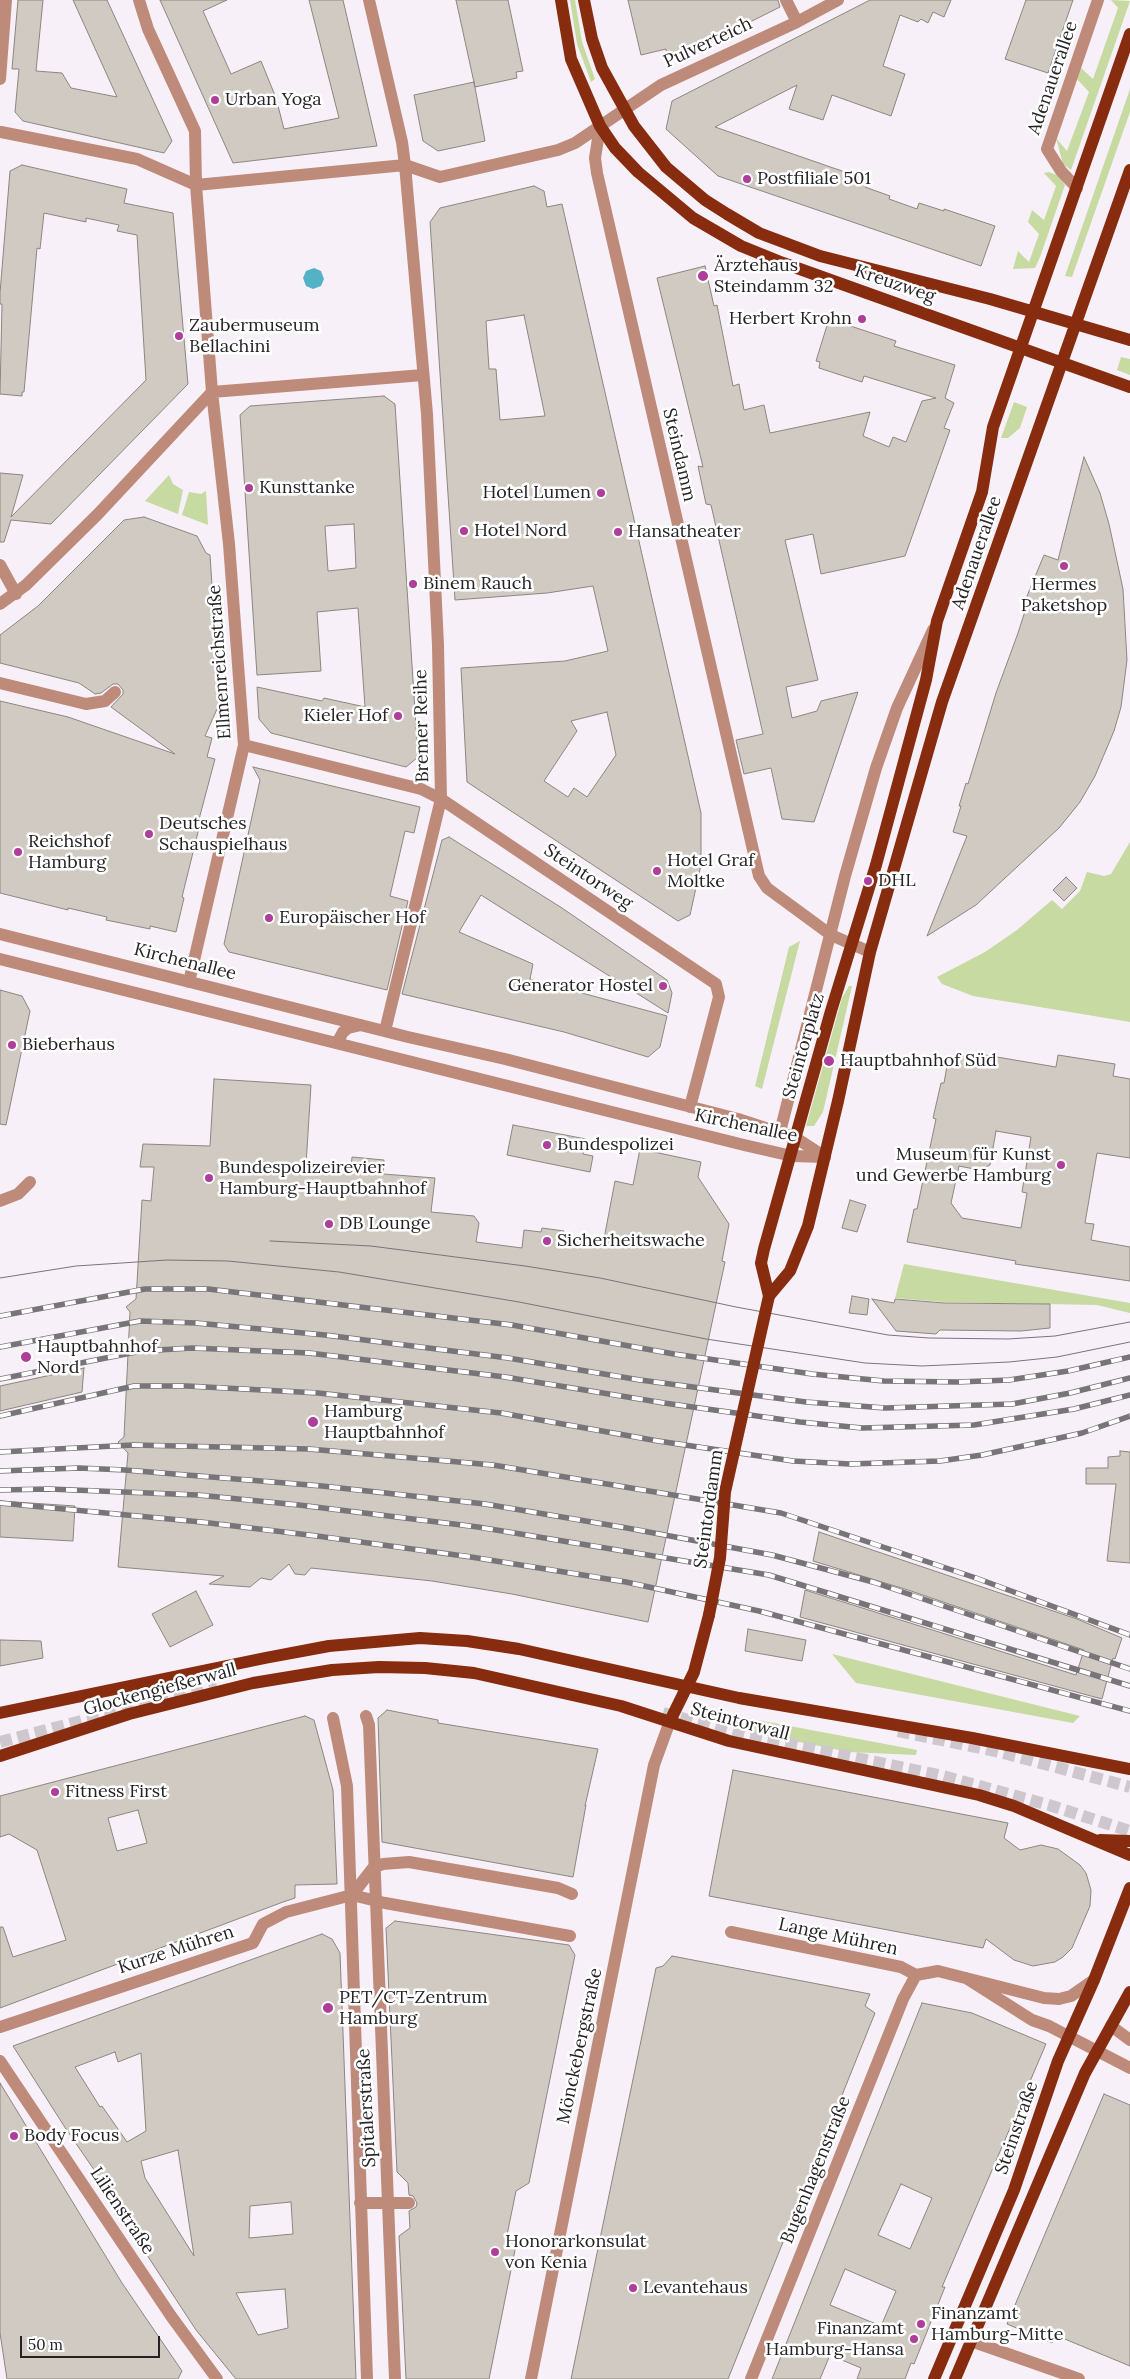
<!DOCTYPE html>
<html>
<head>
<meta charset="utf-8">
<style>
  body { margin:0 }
  #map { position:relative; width:1130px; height:2379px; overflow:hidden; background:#f8f0f8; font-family:Lora,serif }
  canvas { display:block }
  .scale { position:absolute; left:20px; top:2336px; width:140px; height:22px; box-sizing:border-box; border:2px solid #252225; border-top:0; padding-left:6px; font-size:15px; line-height:18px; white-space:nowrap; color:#252225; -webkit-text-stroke:4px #fff; paint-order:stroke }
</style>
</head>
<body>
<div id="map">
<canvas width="1130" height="2379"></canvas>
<div class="scale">50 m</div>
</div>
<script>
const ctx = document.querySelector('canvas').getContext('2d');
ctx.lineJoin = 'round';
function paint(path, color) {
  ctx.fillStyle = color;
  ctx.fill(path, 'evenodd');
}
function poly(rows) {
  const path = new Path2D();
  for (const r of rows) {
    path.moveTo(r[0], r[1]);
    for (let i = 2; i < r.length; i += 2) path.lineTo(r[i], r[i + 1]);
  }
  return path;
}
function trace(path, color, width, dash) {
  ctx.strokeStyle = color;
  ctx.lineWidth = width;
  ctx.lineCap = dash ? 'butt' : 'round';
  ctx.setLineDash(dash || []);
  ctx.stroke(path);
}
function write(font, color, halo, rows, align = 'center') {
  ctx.font = font + ' Lora,serif';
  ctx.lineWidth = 5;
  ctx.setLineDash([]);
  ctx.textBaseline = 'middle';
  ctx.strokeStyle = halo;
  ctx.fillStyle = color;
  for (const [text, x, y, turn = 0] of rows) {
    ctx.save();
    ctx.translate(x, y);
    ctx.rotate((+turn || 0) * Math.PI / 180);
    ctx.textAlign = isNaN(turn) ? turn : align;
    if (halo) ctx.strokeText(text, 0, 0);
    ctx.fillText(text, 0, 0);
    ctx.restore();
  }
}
const green = poly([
  [570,0,575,0,582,42,595,79,591,82,577,44],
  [1111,0,1130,1,1071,170,1063,164,1056,138,1067,151,1089,92,1077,79,1081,68,1093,79,1118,8],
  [1130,89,1130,112,1072,277,1065,276],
  [1049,172,1059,176,1065,185,1040,257,1035,268,1013,269,1018,251,1029,262,1039,234,1028,222,1032,210,1044,220,1056,186,1044,173],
  [1121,357,1130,359,1130,375,1117,370],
  [1014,402,1027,407,1020,428,1008,438,1001,438],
  [169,475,173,484,183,490,178,514,145,501],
  [206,491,208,525,182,515,189,492,201,494],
  [1130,842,1130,1022,973,996,942,984,937,977,985,952,1017,930,1052,900,1062,909,1080,891,1087,872,1104,876,1111,874],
  [800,941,762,1089,755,1086,789,947],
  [849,986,852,986,823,1112,814,1126,806,1126,842,998],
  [904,1264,1130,1303,1130,1313,1097,1305,944,1302,895,1298],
  [832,1654,1080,1716,1073,1723,856,1683],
  [742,1717,917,1750,916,1755,849,1752,739,1730]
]);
const water = poly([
  [314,268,321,271,324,279,321,286,313,289,306,286,303,278,306,271]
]);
const building = poly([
  [18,0,43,0,36,71,62,73,71,88,117,97,73,0,107,0,172,141,164,153,23,121,15,112,19,69,12,69,18,0],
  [160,0,227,0,203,11,231,74,261,61,276,98,284,129,339,118,309,0,343,0,377,146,233,163,160,0],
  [456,0,508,0,523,71,516,72,517,78,475,87,456,0],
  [628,0,778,0,780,7,678,58,676,53,667,55,666,49,641,55,628,0],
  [870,0,951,0,944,17,933,12,928,23,921,19,918,22,900,15,883,66,905,74,891,116,832,95,823,120,789,109,797,85,715,127,868,180,865,187,890,196,889,199,917,209,919,203,944,211,944,209,995,226,981,266,718,176,666,129,672,101,870,0],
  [1026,0,1073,0,1048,73,1005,59,1026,0],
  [474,82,485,141,438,151,423,141,414,95,474,82],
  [22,165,127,189,124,203,173,213,188,384,51,524,11,520,4,542,0,542,0,473,23,475,11,517,146,380,137,235,117,231,119,225,86,218,86,222,44,213,40,249,37,248,24,392,22,392,22,396,0,394,2,304,0,304,0,293,10,171,22,165],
  [534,186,544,191,547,207,562,204,701,813,701,865,690,915,678,921,467,782,461,668,565,661,608,651,593,586,547,593,455,600,430,222,440,208,534,186],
  [524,315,545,416,500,420,496,369,489,369,486,321,524,315],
  [607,712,616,755,587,797,574,788,568,797,544,781,577,731,571,721,607,712],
  [705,266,714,306,717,305,733,386,739,384,744,410,764,405,770,433,870,412,863,436,889,447,893,437,906,442,922,401,936,398,864,376,862,382,819,368,820,362,816,361,829,319,887,338,896,341,894,346,955,365,945,398,954,403,944,428,950,430,905,556,821,574,813,534,785,540,818,680,786,687,792,718,817,711,821,701,858,692,814,822,782,819,771,768,744,774,736,740,763,734,711,505,706,504,698,466,703,467,657,278,705,266],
  [384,396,395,404,418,757,406,767,271,733,259,719,257,687,322,701,324,698,365,707,358,608,317,612,321,671,257,675,240,415,250,406,384,396],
  [354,524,356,568,328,571,325,526,354,524],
  [1084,457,1100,493,1109,524,1123,589,1127,660,1121,707,1114,731,1095,776,1080,802,1059,828,976,905,927,936,967,836,953,832,961,806,959,806,966,783,968,784,996,693,1018,633,1028,602,1025,601,1044,555,1058,560,1084,457],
  [144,517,197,536,206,553,210,555,220,709,217,709,205,736,212,738,207,757,215,759,198,823,200,824,182,897,184,898,176,932,150,926,150,929,106,920,107,917,68,908,68,910,0,893,0,701,68,717,175,754,111,707,123,694,123,690,118,684,113,684,101,693,95,694,79,683,0,663,0,635,38,606,124,520,144,517],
  [253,767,420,807,414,833,405,831,390,896,408,901,387,990,229,952,224,944,260,780,253,767],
  [449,837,562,908,667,980,672,993,668,1013,481,895,459,932,533,964,530,979,667,1016,660,1047,648,1057,564,1032,402,994,442,840,449,837],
  [1066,877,1077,888,1064,901,1053,890,1066,877],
  [0,990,22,996,30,1011,6,1125,0,1124,0,990],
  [965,1055,984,1058,985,1055,1056,1067,1058,1055,1115,1064,1113,1076,1130,1079,1130,1158,1097,1153,1085,1223,1094,1224,1091,1240,1130,1247,1130,1281,1015,1264,1016,1261,907,1242,914,1209,917,1209,936,1119,933,1118,941,1083,944,1083,947,1066,965,1055],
  [996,1131,1031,1137,1022,1192,1027,1193,1021,1228,962,1218,951,1203,959,1166,979,1170,990,1165,996,1131],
  [214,1079,311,1085,306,1165,351,1169,352,1157,384,1160,383,1174,435,1178,431,1212,474,1216,479,1223,476,1242,522,1248,524,1230,541,1232,542,1228,564,1231,563,1235,603,1244,615,1181,633,1185,640,1149,701,1162,698,1177,729,1224,722,1261,725,1262,648,1622,512,1594,432,1581,311,1568,305,1575,295,1574,289,1564,271,1580,261,1578,250,1587,209,1584,224,1576,118,1567,128,1453,118,1442,124,1437,130,1312,126,1307,136,1299,142,1200,151,1201,154,1167,140,1167,143,1144,210,1146,214,1079],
  [513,1125,586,1139,583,1154,593,1156,590,1172,507,1155,513,1125],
  [850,1200,866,1205,857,1232,842,1228,850,1200],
  [852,1296,869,1299,867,1315,849,1313,852,1296],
  [872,1299,894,1303,895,1299,944,1303,1050,1304,1050,1328,1021,1331,940,1330,936,1334,896,1331,872,1299],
  [84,1368,82,1392,0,1411,0,1386,84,1368],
  [1120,1451,1130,1452,1130,1563,1107,1561,1116,1484,1086,1484,1086,1468,1108,1468,1108,1457,1120,1456,1120,1451],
  [0,1501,75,1506,73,1541,0,1537,0,1501],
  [819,1532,1077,1619,1122,1638,1115,1659,1113,1658,1102,1699,800,1617,805,1590,1076,1675,1084,1650,908,1590,813,1561,819,1532],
  [196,1591,213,1625,170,1647,152,1614,196,1591],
  [748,1629,806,1640,802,1661,745,1651,748,1629],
  [0,1640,41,1641,43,1658,0,1666,0,1640],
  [387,1710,438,1720,438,1723,598,1749,585,1806,586,1805,573,1877,382,1842,378,1718,387,1710],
  [305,1716,314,1720,333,1790,337,1884,295,1885,295,1898,283,1902,0,2008,0,1927,3,1927,13,1957,66,1940,37,1850,9,1834,0,1837,0,1796,305,1716],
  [138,1810,147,1843,117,1851,108,1818,138,1810],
  [733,1770,1008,1823,1004,1838,1020,1850,1041,1845,1058,1849,1080,1865,1086,1873,1091,1890,1090,1906,1072,1948,1063,1957,1055,1962,1033,1966,1014,1960,986,1939,983,1948,709,1896,733,1770],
  [395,1921,569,1945,575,1955,529,2183,516,2191,507,2235,516,2245,489,2379,406,2379,399,2236,410,2228,409,2211,416,2207,417,2203,413,2196,409,2195,408,2183,397,2172,386,1928,395,1921],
  [322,1934,332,1939,340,1953,356,2379,236,2379,196,2330,145,2252,140,2238,119,2206,66,2129,13,2046,322,1934],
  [115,2052,118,2062,141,2053,146,2131,127,2142,102,2106,100,2107,75,2067,115,2052],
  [178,2150,194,2256,145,2178,141,2161,178,2150],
  [291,2202,293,2234,249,2238,250,2206,291,2202],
  [285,2289,288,2328,258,2335,236,2293,285,2289],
  [672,1956,870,1994,865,2006,875,2013,728,2379,571,2379,656,1968,663,1966,672,1956],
  [922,2003,972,2013,1046,2044,942,2287,945,2287,914,2364,911,2363,905,2379,857,2379,861,2368,830,2355,820,2379,772,2379,922,2003],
  [901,2184,932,2198,910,2249,878,2235,901,2184],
  [845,2269,896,2291,881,2326,830,2305,845,2269],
  [0,2083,122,2283,182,2371,178,2379,7,2379,0,2333,0,2083],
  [1104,2094,1130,2105,1130,2366,1055,2335,1052,2343,1007,2324,1104,2094]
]);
const majorTunnel = poly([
  [663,1713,736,1733,943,1776,1052,1806,1130,1831],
  [898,1731,1000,1752,1130,1787],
  [0,1742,217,1686]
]);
const minor = poly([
  [139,0,148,29,195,131,196,185,405,165,440,177,558,150,575,143,661,85,797,22,838,0],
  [369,0,402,142,405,165,427,414,438,645,441,799,385,1031],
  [786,0,797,22],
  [0,79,6,0],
  [600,126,595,158,597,173,759,876,767,888,831,935,870,952],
  [1077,188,1061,171,1047,149,1098,0],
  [0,565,16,594],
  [0,604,26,585,98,514,212,392,196,185,137,159,1,132],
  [0,683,86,704,105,701,115,692],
  [244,745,421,789,441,799,716,984,719,997,690,1107],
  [0,934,408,1037,505,1059,738,1119,796,1138,825,1157],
  [0,959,744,1145,792,1156,825,1157],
  [189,982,244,745,229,544,212,392,423,375],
  [337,1043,343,1032,348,1028,361,1025],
  [780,1132,845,876,876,768,897,708,933,630],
  [0,1201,18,1194,30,1182],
  [366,1716,369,1725,395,2379],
  [333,1718,347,1786,367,2379],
  [352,1895,373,1868,383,1864,409,1862,558,1888,572,1894],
  [731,1932,901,1967,916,1975],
  [916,1975,938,1971,1044,1998,1059,1999,1071,1996,1094,1980],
  [966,1978,1032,2020,1049,2026,1130,2068],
  [1111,2026,1130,2040],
  [0,2027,253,1943,263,1924,286,1912,352,1895,385,1903,570,1936],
  [0,2061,171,2316,217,2379],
  [360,2203,409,2203],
  [971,2341,1079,2379],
  [531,2379,654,1765,670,1721],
  [751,2379,903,1999,916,1975]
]);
const major = poly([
  [561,0,571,59,600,126,615,148,638,172,693,218,741,246,783,263,1130,387],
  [584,0,592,39,602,68,634,126,666,167,705,200,727,214,759,233,820,256,990,299,1130,340],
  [769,1296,761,1263,764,1249,831,1011,876,865,926,680,937,621,982,492,993,427,1130,34],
  [769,1296,790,1271,808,1226,838,1101,870,952,942,702,1130,170],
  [0,1713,265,1658,329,1646,420,1638,467,1641,519,1649,739,1698,972,1738,1130,1769],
  [670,1721,694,1672,709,1615],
  [0,1756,129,1714,253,1683,332,1670,379,1667,425,1668,474,1673,621,1706,729,1741,979,1795,1014,1806,1130,1855],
  [1100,1840,1130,1841],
  [934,2379,1014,2190,1058,2061,1094,1980,1130,1888],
  [955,2379,1085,2073,1130,1992]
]);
const tram = poly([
  [270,1241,371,1246,525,1266,600,1278,736,1307,888,1335,929,1338,1008,1339,1055,1336,1130,1322],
  [0,1278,76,1266,167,1260,228,1261,339,1272,519,1302,706,1339,865,1363,922,1366,1009,1362,1057,1357,1130,1342]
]);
const rail = poly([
  [0,1316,145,1289,208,1289,512,1325,674,1354,812,1374,884,1381,958,1382,1009,1380,1068,1371,1130,1357],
  [0,1347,140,1321,196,1323,325,1335,508,1358,640,1380,806,1402,885,1408,1012,1404,1070,1393,1130,1378],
  [0,1379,141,1351,192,1348,309,1353,505,1377,664,1403,800,1422,862,1428,974,1425,1074,1409,1130,1395],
  [0,1416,134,1386,187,1386,318,1393,501,1413,658,1441,793,1461,850,1464,940,1461,982,1455,1082,1433,1130,1416],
  [0,1452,133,1445,309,1449,493,1465,781,1513,976,1578,1130,1635],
  [0,1471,79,1468,125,1470,322,1486,485,1504,627,1528,772,1555,873,1582,1130,1669],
  [0,1490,49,1489,198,1495,299,1505,478,1527,769,1575,1130,1686],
  [0,1503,201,1522,317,1536,471,1557,626,1582,759,1611,1130,1711]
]);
const majorBridge = poly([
  [709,1615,720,1558,725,1492,769,1296]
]);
const markers = [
  [215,100,5,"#ae3e9a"],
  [747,179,5,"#ae3e9a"],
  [703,276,6,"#ae3e9a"],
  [862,319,5,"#ae3e9a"],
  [179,336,5,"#ae3e9a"],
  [249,488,5,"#ae3e9a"],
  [601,493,5,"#ae3e9a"],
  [464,531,5,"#ae3e9a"],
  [618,532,5,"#ae3e9a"],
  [1064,566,5,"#ae3e9a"],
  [413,584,5,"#ae3e9a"],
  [398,716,5,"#ae3e9a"],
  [149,834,5,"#ae3e9a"],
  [18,852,5,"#ae3e9a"],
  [657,871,5,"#ae3e9a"],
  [868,881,5,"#ae3e9a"],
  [269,918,5,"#ae3e9a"],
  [663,986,5,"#ae3e9a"],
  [12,1045,5,"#ae3e9a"],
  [829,1061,6,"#ae3e9a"],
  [547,1145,5,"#ae3e9a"],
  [1061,1165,5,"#ae3e9a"],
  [209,1178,5,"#ae3e9a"],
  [329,1224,5,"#ae3e9a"],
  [547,1241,5,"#ae3e9a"],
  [26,1357,6,"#ae3e9a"],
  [313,1422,6,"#ae3e9a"],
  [55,1792,5,"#ae3e9a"],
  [328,2008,6,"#ae3e9a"],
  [14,2136,5,"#ae3e9a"],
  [495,2252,5,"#ae3e9a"],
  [633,2288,5,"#ae3e9a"],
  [921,2324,5,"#ae3e9a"],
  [914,2339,5,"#ae3e9a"]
];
const streetNames = [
  ["Pulverteich",708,43,-25],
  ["Adenauerallee",1053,78,-71],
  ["Kreuzweg",895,284,19],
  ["Steindamm",679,455,77],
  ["Adenauerallee",977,553,-71],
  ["Ellmenreichstraße",220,662,-94],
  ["Bremer Reihe",422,726,-91],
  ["Steintorweg",588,877,34],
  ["Kirchenallee",185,962,14],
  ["Steintorplatz",804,1046,-74],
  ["Kirchenallee",746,1126,12],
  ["Steintordamm",709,1509,-82],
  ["Glockengießerwall",160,1690,-15],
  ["Steintorwall",740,1722,15],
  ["Lange Mühren",838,1937,12],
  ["Kurze Mühren",176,1950,-18],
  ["Mönckebergstraße",580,2046,-78],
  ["Spitalerstraße",367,2108,-93],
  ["Steinstraße",1017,2128,-71],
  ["Bugenhagenstraße",816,2170,-68],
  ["Lilienstraße",122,2211,56]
];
const poiNames = [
  ["Urban Yoga",225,100],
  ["Postfiliale 501",757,179],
  ["Ärztehaus",714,266],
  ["Steindamm 32",714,287],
  ["Herbert Krohn",852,319,"right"],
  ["Zaubermuseum",189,326],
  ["Bellachini",189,347],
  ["Kunsttanke",259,488],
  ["Hotel Lumen",591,493,"right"],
  ["Hotel Nord",474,531],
  ["Hansatheater",628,532],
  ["Binem Rauch",423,584],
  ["Hermes",1064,585,"center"],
  ["Paketshop",1064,606,"center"],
  ["Kieler Hof",388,716,"right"],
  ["Deutsches",159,824],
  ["Schauspielhaus",159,845],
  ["Reichshof",28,842],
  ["Hamburg",28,863],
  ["Hotel Graf",667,861],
  ["Moltke",667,882],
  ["DHL",878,881],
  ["Europäischer Hof",279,918],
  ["Generator Hostel",653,986,"right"],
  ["Bieberhaus",22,1045],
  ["Hauptbahnhof Süd",840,1061],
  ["Bundespolizei",557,1145],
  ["Museum für Kunst",1051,1155,"right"],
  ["und Gewerbe Hamburg",1051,1176,"right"],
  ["Bundespolizeirevier",219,1168],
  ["Hamburg-Hauptbahnhof",219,1189],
  ["DB Lounge",339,1224],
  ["Sicherheitswache",557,1241],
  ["Hauptbahnhof",37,1347],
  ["Nord",37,1368],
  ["Hamburg",324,1412],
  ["Hauptbahnhof",324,1433],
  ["Fitness First",65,1792],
  ["PET/CT-Zentrum",339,1998],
  ["Hamburg",339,2019],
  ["Body Focus",24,2136],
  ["Honorarkonsulat",505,2242],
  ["von Kenia",505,2263],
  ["Levantehaus",643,2288],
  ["Finanzamt",931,2314],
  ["Hamburg-Mitte",931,2335],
  ["Finanzamt",904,2329,"right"],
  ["Hamburg-Hansa",904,2350,"right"]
];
paint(green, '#c6daa2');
paint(water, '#54b2c7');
paint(building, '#d0cac2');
trace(building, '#8c867f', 1);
trace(majorTunnel, '#cec7ce', 12, [12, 6]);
trace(minor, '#be8a7a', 12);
trace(major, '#872c0f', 12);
trace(tram, '#797479', 1);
trace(rail, '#797479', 5.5);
trace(rail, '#fff', 4, [11]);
trace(majorBridge, '#872c0f', 12);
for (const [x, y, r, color] of markers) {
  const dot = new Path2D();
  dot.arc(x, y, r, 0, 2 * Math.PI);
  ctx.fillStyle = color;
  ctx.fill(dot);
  trace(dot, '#fff', 2);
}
write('18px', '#252225', '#fff', streetNames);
write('18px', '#252225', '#fff', poiNames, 'left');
</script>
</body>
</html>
